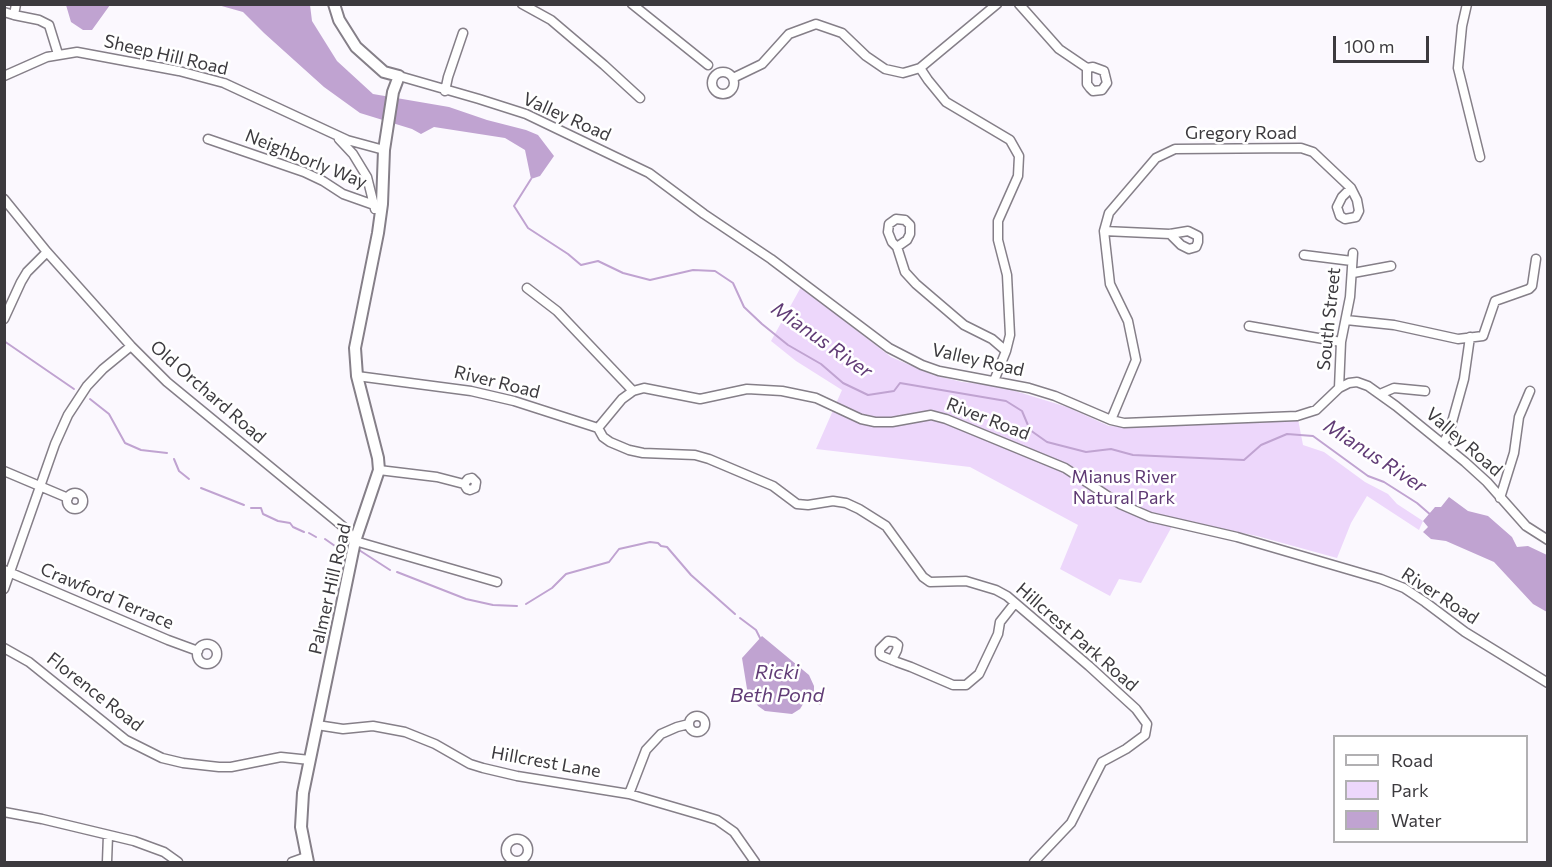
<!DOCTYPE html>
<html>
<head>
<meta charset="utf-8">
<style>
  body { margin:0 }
  #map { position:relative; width:1552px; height:867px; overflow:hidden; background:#fbf8fe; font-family:Commissioner,sans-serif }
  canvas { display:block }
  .frame { position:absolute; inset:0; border:6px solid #3c3a3e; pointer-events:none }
  .legend { position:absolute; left:1333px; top:735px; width:195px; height:108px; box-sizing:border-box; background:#fff; border:2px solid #b1b0b2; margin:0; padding:8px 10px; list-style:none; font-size:18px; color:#3c3a3e }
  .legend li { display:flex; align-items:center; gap:12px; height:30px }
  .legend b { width:30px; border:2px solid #b1b0b2 }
  .scale { position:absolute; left:1333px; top:36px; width:96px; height:27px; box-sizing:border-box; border:3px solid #3c3a3e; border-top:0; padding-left:8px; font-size:18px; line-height:21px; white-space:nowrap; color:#3c3a3e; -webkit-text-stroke:4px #fff; paint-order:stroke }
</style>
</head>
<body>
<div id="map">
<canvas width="1552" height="867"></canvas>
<div class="frame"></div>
<ul class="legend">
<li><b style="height:8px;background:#fff"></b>Road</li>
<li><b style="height:16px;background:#edd7fb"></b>Park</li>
<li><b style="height:16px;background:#c0a3d1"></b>Water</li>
</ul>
<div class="scale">100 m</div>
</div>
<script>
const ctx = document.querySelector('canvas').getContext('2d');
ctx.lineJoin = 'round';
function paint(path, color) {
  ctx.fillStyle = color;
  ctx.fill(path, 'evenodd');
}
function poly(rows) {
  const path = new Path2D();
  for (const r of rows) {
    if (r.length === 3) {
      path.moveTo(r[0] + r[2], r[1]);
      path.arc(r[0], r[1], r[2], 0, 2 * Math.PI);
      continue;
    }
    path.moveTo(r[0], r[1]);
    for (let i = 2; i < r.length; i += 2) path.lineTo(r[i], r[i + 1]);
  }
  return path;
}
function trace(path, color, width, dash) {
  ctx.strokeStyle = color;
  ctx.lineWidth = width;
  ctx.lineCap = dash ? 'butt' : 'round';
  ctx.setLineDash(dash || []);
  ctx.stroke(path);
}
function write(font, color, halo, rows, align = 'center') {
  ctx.font = font + ' Commissioner,sans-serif';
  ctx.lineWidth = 5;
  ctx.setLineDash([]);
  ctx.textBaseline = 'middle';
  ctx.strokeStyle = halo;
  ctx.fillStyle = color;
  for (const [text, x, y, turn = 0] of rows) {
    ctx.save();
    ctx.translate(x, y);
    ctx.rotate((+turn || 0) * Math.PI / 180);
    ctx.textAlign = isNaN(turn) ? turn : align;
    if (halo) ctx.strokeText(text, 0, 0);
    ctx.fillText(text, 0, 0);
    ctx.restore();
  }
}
const green = poly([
  [801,287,891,357,933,375,962,382,999,386,1067,407,1109,426,1143,427,1298,419,1303,445,1324,452,1365,482,1388,494,1397,504,1423,521,1419,530,1367,496,1351,523,1337,558,1257,536,1176,519,1141,583,1119,579,1110,596,1060,569,1078,525,970,467,816,449,842,390,796,361,771,341]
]);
const water = poly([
  [66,5,66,4,110,5,92,30,83,30,71,22],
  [218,5,310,5,312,21,337,61,373,94,449,107,487,120,526,130,538,135,554,156,540,176,531,179,525,150,505,138,434,127,421,134,412,129,360,113,324,87,264,33,243,12],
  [1449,497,1468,511,1488,516,1512,537,1517,547,1528,546,1547,555,1547,612,1533,604,1494,562,1446,541,1431,539,1423,532,1428,527,1423,521,1435,507,1441,507],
  [762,636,809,675,814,686,814,692,808,696,800,709,792,714,765,711,758,706,747,689,742,658]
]);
const stream = poly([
  [531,179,514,206,528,228,568,254,581,265,598,261,623,273,650,280,693,270,715,271,733,283,744,307,762,324,788,345,821,364,843,383,868,395,894,391,900,383,1006,401,1022,411,1030,430,1047,442,1086,452,1111,449,1133,455,1244,460,1261,445,1287,434,1313,436,1368,476,1384,482,1417,503,1432,516],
  [4,341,74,389],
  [90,399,109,414,125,443,141,450,167,453],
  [174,459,179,471,189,479],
  [201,488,244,505],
  [251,508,261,508,263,514,278,521,290,523,293,527,304,532],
  [309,533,316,537],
  [325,539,335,546,346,548],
  [359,550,390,570],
  [397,572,466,599,493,605,517,606],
  [526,604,552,588,566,574,609,562,619,549,650,542,658,543,661,546,667,547,691,575,735,614],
  [740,618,756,630,760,638],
  [809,694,820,704]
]);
const minor = poly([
  [16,4,14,15,39,20,49,25,58,54],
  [522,4,551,20,604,65,640,98],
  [632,4,708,65],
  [1019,4,1059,49,1087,68,1093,67,1104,71,1107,83,1102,90,1093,91,1090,88,1087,84,1087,68],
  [1467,4,1462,26,1458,68,1480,157],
  [4,12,14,15],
  [920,68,928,80,946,102,1010,140,1019,156,1018,176,998,221,998,240,1007,275,1010,335,1006,351],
  [723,83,11],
  [4,76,47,57,77,52,179,71,224,83,347,140,384,150],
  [399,76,479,99,526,114,649,173,704,214,771,259,889,348,922,365,939,371,1029,388,1055,396,1111,420,1124,423,1297,416,1316,410,1339,388,1349,383,1357,382,1368,386,1396,406,1465,462,1487,482,1526,526,1548,540],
  [733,78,762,64,789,34,816,24,842,33,866,56,885,69,903,73,910,71,920,68,997,4],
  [445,91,448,77,463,33],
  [208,139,304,172,323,181,343,194,374,205],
  [339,139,353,154,367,177,375,209],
  [4,199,47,252,131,346,167,382,346,529,355,541,497,582],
  [1104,231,1170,234,1188,231,1198,236,1198,242,1196,247,1189,249,1181,245,1170,234],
  [897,247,907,240,910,234,910,225,905,220,896,219,889,224,888,232,892,242,897,247,905,272,916,284,964,325,992,339,1006,351,994,381],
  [1304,255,1352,261],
  [1353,273,1391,266],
  [527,288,557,311,633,391],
  [4,319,21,282,27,272,47,252],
  [1346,320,1394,325,1458,339,1483,336,1495,301,1529,289,1532,286,1536,259],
  [1249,326,1341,342],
  [357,376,471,391,514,401,598,428],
  [1339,388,1341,342,1350,297,1353,253],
  [1380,394,1394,388,1425,391],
  [1111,420,1136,360,1128,321,1110,284,1104,231,1109,213,1156,158,1175,149,1301,148,1313,152,1351,188,1357,200,1359,211,1356,217,1345,219,1340,216,1337,207,1342,197,1351,188],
  [598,428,622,399,633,391,644,388,700,399,747,389,782,391,816,398,861,419,875,422,892,422,931,415,946,419,1065,468,1120,504,1150,517,1237,537,1381,579,1404,588,1425,602,1465,632,1548,683],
  [598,428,603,437,610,442,629,450,643,453,695,455,709,459,773,486,797,504,808,505,833,501,846,503,859,509,886,526,923,577,930,582,966,581,996,590,1007,596,1089,666,1136,709,1147,724,1145,735,1126,749,1102,762,1071,823,1034,862],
  [1443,443,1449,433,1464,379,1470,337],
  [379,470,437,477,464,484,468,479,472,478,476,482,475,488,470,490,467,489,464,484],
  [4,471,68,498],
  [75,501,8],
  [1500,498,1514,453,1519,417,1530,391],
  [4,570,168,640,198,651],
  [4,589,55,444,68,415,87,386,103,369,131,346],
  [207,654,10],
  [4,648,29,662,126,740,162,758,183,763,219,767,231,767,281,757,310,760],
  [892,660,897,650,898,645,894,642,888,641,880,649,880,654,882,656,897,662,911,667,953,685,966,685,979,674,998,634,1000,622,1015,603],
  [697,724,8],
  [317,725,343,729,373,726,405,732,435,744,470,764,483,768,517,776,629,794,701,815,717,820,734,832,755,862],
  [629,794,646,750,661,734,677,727,689,724],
  [4,812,42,819,134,841,164,852,178,862],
  [517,850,11],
  [107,862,108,835],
  [292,862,306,857]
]);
const major = poly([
  [308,862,301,827,303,793,355,541,379,470,378,458,357,376,355,348,378,233,382,204,384,150,393,92,399,76,384,72,356,47,339,20,334,4]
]);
const streetNames = [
  ["Sheep Hill Road",166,55,13],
  ["Valley Road",567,117,24],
  ["Gregory Road",1241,133],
  ["Neighborly Way",306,159,22],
  ["South Street",1329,319,-84],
  ["Valley Road",978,360,13],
  ["River Road",497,382,14],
  ["Old Orchard Road",208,392,41],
  ["River Road",988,419,21],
  ["Valley Road",1464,442,41],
  ["Palmer Hill Road",330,589,-77],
  ["Crawford Terrace",107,596,23],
  ["River Road",1440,596,33],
  ["Hillcrest Park Road",1077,637,41],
  ["Florence Road",95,692,38],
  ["Hillcrest Lane",546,762,10]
];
const parkNames = [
  ["Mianus River",1124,477],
  ["Natural Park",1124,498]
];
const waterNames = [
  ["Mianus River",822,340,35],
  ["Mianus River",1375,456,33],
  ["Ricki",777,672],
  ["Beth Pond",777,695]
];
paint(green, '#edd7fb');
paint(water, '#c0a3d1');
trace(stream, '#c0a3d1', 2);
trace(minor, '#857f88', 11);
trace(major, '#857f88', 14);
trace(minor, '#fff', 8);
trace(major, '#fff', 10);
write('18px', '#3c3a3e', '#fff', streetNames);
write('18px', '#5e3973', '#fff', parkNames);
write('italic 20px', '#613c76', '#fff', waterNames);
</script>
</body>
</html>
